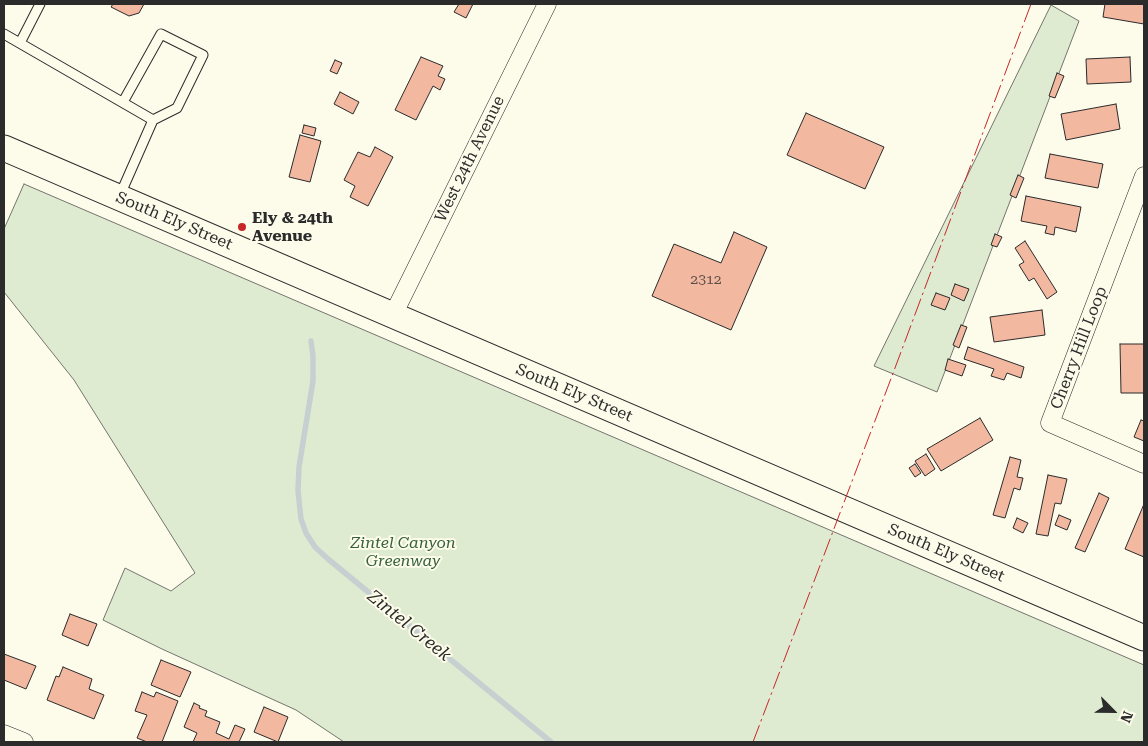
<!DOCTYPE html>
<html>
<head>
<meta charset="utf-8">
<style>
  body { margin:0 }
  #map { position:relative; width:1148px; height:746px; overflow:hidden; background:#fdfbea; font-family:"Roboto Serif",serif }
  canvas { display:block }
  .frame { position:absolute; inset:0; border:5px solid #2b2b2b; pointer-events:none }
  .north { position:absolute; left:1088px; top:686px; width:50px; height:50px; -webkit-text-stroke:4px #fdfbea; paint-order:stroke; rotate:113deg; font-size:14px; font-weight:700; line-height:20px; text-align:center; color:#2b2b2b }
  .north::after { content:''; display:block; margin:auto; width:18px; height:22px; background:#2b2b2b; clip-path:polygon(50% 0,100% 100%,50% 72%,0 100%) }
</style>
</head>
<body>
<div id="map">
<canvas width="1148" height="746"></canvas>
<div class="frame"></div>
<div class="north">N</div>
</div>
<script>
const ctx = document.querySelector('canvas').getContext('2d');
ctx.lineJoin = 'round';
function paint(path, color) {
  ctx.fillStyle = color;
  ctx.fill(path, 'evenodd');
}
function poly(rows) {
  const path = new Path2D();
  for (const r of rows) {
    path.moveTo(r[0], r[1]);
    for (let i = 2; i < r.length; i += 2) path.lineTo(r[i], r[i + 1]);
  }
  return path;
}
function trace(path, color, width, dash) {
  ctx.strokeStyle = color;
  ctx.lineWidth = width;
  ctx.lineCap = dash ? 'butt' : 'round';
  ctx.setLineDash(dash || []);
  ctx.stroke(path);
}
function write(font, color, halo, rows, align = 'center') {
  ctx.font = font + ' "Roboto Serif",serif';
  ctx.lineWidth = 4;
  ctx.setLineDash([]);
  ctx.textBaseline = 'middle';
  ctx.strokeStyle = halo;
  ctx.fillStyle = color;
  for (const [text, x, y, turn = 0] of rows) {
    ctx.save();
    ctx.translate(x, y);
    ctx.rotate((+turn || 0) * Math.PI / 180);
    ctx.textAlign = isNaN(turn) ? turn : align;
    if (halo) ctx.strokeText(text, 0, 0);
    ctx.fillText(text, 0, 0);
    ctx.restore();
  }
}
const green = poly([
  [1051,5,1079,21,937,392,874,366,1051,5],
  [24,184,1144,665,1144,742,344,742,296,710,162,649,103,620,125,568,171,591,195,573,74,380,4,292,4,229,24,184]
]);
const stream = poly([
  [311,341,313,356,313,381,299,467,298,491,301,519,306,533,315,547,328,559,551,742]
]);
const building = poly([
  [113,4,144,4,139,13,129,16,111,7,113,4],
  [459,4,473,4,466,18,454,12,459,4],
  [1105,4,1144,4,1144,24,1103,17,1105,4],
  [421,57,443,66,438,76,445,79,440,90,433,86,416,120,395,110,421,57],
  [1130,57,1131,82,1087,84,1086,59,1130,57],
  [335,60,342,63,337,74,330,71,335,60],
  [1057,73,1064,76,1055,98,1049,96,1057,73],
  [340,92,359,102,353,114,334,104,340,92],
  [1116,104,1120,129,1066,140,1061,114,1116,104],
  [806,113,884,147,865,189,787,155,806,113],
  [304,125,316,128,314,136,302,133,304,125],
  [300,135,321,141,310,182,289,177,300,135],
  [375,147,393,157,368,206,350,197,355,186,344,180,358,152,370,157,375,147],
  [1050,154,1103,164,1098,188,1045,178,1050,154],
  [1018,175,1024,178,1016,198,1010,195,1018,175],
  [1026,196,1081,207,1076,232,1055,227,1054,235,1045,233,1047,226,1021,221,1026,196],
  [734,232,767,247,731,330,652,296,674,244,721,263,734,232],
  [995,234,1002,237,997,247,991,245,995,234],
  [1025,241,1057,292,1047,299,1034,278,1029,281,1019,265,1024,262,1015,248,1025,241],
  [955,284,969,289,964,301,951,295,955,284],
  [936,293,950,298,945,310,931,305,936,293],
  [1042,310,1045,335,994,342,990,317,1042,310],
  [961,325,967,327,959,348,953,345,961,325],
  [1120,344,1144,344,1144,393,1121,393,1120,344],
  [968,347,1024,367,1021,378,1007,373,1004,380,991,376,994,369,964,359,968,347],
  [948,359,966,365,962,376,945,370,948,359],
  [980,418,993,440,941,471,927,449,980,418],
  [1141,420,1144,421,1144,441,1134,437,1141,420],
  [926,454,935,469,925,476,915,461,926,454],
  [1010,457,1021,460,1017,477,1023,478,1020,490,1014,488,1005,518,993,515,1010,457],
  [915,464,921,473,915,477,909,468,915,464],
  [1048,475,1067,479,1061,504,1055,503,1048,536,1036,534,1048,475],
  [1099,493,1109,498,1085,552,1075,548,1099,493],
  [1144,504,1144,557,1125,549,1144,504],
  [1059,515,1071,520,1067,530,1055,525,1059,515],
  [1017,518,1028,523,1023,533,1013,528,1017,518],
  [70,614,97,624,88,646,62,635,70,614],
  [4,654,36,666,26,689,4,680,4,654],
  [161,660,191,672,180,697,151,685,161,660],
  [63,667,92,679,89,689,104,695,94,719,47,700,56,676,59,677,63,667],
  [142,692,154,697,156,692,178,701,162,742,147,742,137,738,147,715,135,711,142,692],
  [194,703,200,706,199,708,207,711,205,716,220,722,216,733,229,739,235,725,245,729,239,742,193,742,197,733,184,727,194,703],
  [264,707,288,717,278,742,254,732,264,707]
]);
const lane = poly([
  [4,34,153,120,120,195],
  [20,43,40,4],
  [123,102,161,34,203,55,177,108,153,120]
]);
const street = poly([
  [1144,176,1050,423,1144,464],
  [393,315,547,4],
  [4,734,24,742]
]);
const secondary = poly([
  [4,148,1144,638]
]);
const power = poly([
  [753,742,892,376,1031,4]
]);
const markers = [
  [242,227,5,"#c62828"]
];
const numberNames = [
  ["2312",706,280]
];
const streetNames = [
  ["West 24th Avenue",470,159,-64],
  ["South Ely Street",174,221,23],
  ["Cherry Hill Loop",1079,348,-69],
  ["South Ely Street",574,393,23],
  ["South Ely Street",946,553,23]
];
const poiNames = [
  ["Ely & 24th",252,218],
  ["Avenue",252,236]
];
const parkNames = [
  ["Zintel Canyon",403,543],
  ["Greenway",403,561]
];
const waterNames = [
  ["Zintel Creek",409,626,39]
];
paint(green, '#deebd1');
trace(green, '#74746e', 1);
trace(stream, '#c7d0d0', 5.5);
paint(building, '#f2b8a0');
trace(building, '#2b2b2b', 1);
trace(lane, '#2b2b2b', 11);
trace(street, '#2b2b2b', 19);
trace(secondary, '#2b2b2b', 27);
trace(lane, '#fdfbea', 9);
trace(street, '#fdfbea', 18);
trace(secondary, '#fdfbea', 25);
trace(power, '#c62828', 1, [18, 4, 2.5, 4]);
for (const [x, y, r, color] of markers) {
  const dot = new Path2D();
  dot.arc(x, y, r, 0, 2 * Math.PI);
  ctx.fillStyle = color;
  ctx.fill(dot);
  trace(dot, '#fdfbea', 2);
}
write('14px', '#5d4e48', null, numberNames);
write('16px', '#2b2b2b', '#fdfbea', streetNames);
write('bold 16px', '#2b2b2b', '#fdfbea', poiNames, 'left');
write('italic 16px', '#34623c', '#fdfbea', parkNames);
write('italic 18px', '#2b2b2b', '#fdfbea', waterNames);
</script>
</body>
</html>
